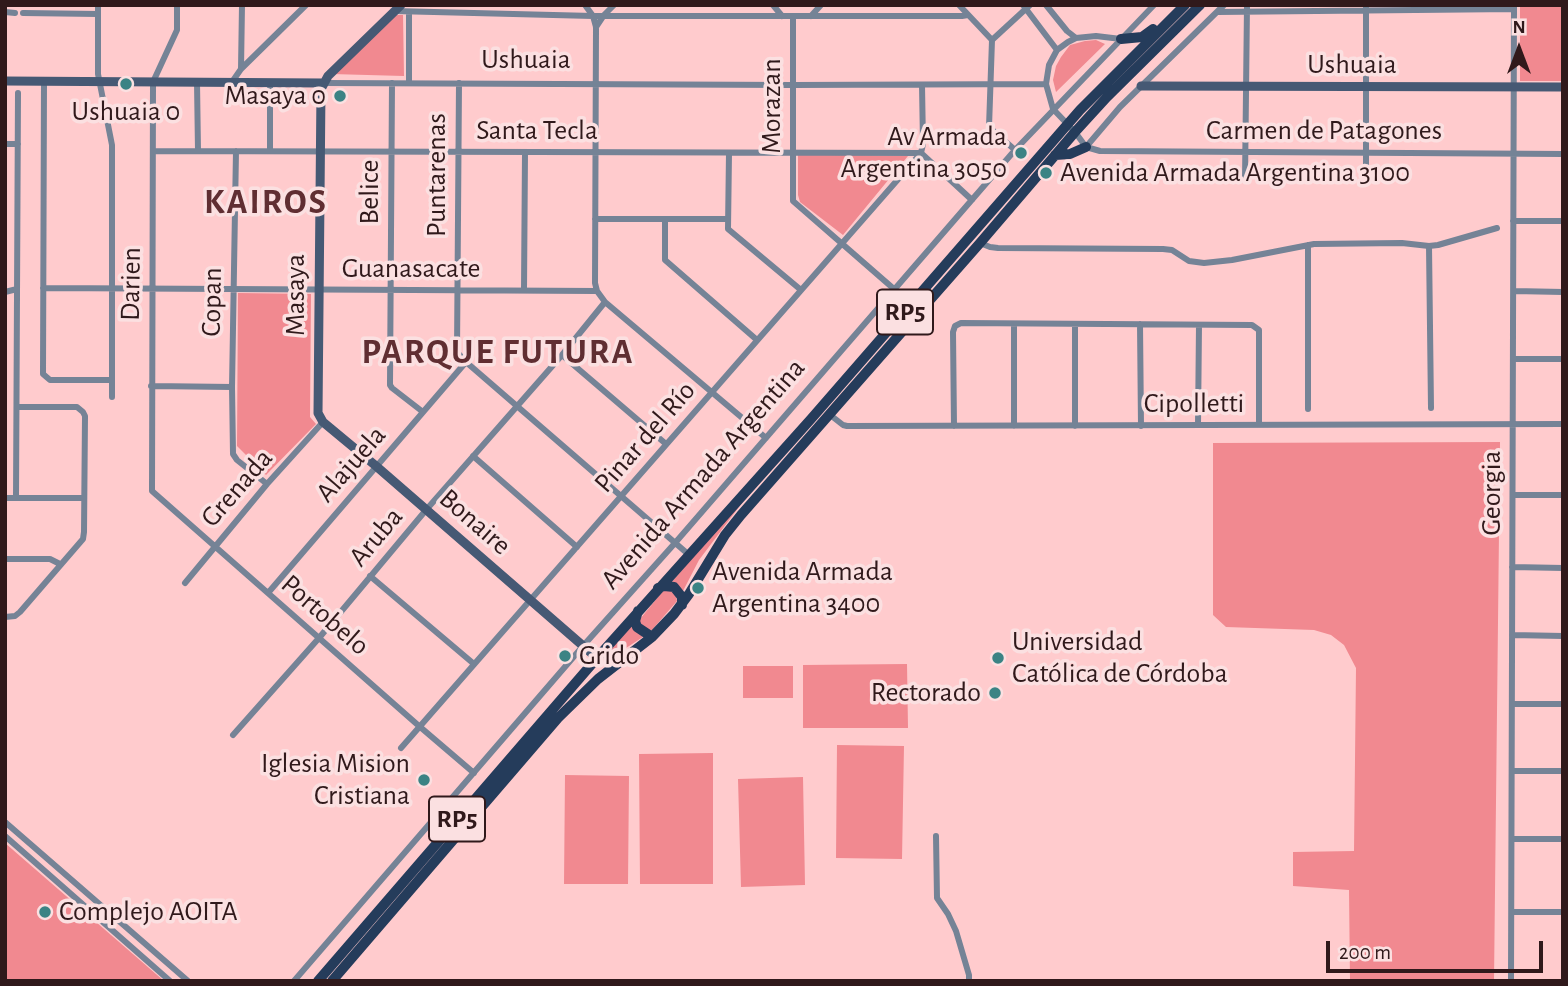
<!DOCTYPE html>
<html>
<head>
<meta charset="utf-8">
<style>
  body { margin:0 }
  #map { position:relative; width:1568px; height:986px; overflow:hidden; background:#ffcbcd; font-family:"Alegreya Sans",sans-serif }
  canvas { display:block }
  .frame { position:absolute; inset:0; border:7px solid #30191b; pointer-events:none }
  .north { position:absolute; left:1484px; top:14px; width:70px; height:70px; -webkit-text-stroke:5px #fbe0e1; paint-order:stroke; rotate:0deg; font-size:19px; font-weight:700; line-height:28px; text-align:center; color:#30191b }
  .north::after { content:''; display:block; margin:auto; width:24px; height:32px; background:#30191b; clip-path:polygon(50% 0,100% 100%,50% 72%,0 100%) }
  .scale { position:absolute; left:1326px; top:941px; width:217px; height:32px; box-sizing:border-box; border:4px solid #30191b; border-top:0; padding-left:9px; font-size:21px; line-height:24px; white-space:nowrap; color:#30191b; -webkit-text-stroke:5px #fbe0e1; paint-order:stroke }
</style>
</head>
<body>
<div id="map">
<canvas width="1568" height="986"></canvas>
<div class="frame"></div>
<div class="north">N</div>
<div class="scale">200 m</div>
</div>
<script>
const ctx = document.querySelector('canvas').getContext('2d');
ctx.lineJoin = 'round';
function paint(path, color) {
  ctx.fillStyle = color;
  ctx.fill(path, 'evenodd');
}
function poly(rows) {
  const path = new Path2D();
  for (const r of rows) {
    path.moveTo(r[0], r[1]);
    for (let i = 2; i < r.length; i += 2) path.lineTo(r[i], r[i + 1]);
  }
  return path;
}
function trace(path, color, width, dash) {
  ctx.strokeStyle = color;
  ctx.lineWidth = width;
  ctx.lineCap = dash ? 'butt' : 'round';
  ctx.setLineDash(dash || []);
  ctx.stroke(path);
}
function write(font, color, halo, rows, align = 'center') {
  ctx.font = font + ' "Alegreya Sans",sans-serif';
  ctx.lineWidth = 7;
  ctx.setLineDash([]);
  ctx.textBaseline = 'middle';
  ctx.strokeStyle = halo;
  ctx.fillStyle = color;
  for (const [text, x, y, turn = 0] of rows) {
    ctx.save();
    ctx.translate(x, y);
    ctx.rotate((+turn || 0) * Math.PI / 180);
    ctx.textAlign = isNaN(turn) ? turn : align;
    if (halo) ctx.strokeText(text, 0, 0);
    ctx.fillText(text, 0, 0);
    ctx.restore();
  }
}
const green = poly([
  [1520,5,1563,5,1563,81,1520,81],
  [396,15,403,15,404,76,331,74],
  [1096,40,1105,44,1056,92,1053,80,1056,66,1061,57,1070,45,1085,41],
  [798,154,908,156,843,235,800,202,798,195],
  [238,293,311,294,310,417,316,424,266,475,237,446],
  [1500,442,1494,981,1350,981,1349,890,1293,886,1293,852,1354,851,1356,668,1344,645,1331,635,1314,630,1226,627,1213,615,1213,443],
  [743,498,745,499,699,560,683,591,671,583],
  [669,589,676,594,677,601,652,630,646,631,639,626,640,619,663,591],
  [632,624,643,637,595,668],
  [907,664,908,728,803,728,803,665],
  [743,666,793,666,793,698,743,698],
  [837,745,904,746,902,859,836,858],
  [713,753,713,884,640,884,639,754],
  [565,775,629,776,628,884,564,884],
  [803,777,805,885,741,887,738,779],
  [5,843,164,981,5,981]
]);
const street = poly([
  [98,5,98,74,112,145,112,397],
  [177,5,177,30,153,82,152,491,419,726,474,773],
  [585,5,593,16,596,27,595,283,597,291,605,302,766,438],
  [773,5,782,16],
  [959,5,992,40],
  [1023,5,1057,50],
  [1046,5,1067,31,1076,38],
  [1366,5,1366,180],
  [394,11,593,16,962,16,968,15],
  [5,12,15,13],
  [409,12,409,83],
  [1217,12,1514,9],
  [23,13,98,14],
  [793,16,793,201,894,289],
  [811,16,821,5],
  [596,27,604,15,614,5],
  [241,69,242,5],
  [44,81,43,374,50,380,112,380],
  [197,82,198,151],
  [232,82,241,69,306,5],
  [270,82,270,151],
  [324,83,793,85,1046,84],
  [392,83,390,385,392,388,423,412],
  [459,83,457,352,466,362,688,554],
  [5,144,18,144],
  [1086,147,1100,151,1563,154],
  [1086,147,1120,107,1224,5],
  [1086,147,1075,132,1053,109,1046,84,1049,65,1057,50,1068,42,1076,38,1096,36,1121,39],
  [1015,150,989,127,992,40,1030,5],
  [153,151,921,153],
  [236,151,232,387,233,454,237,460,267,484],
  [729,153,728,229,801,290],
  [921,153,972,200],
  [921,153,923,144,922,85],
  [1245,180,1247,5],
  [595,219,728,219],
  [665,219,665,260,757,340],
  [1513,221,1563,221],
  [980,243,990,247,998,248,1163,249,1172,250,1189,261,1204,263,1232,260,1314,244,1402,243,1429,246,1438,245,1497,228],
  [1308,245,1308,409],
  [1429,246,1431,408],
  [43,288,597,291],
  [524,290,525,152],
  [1514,291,1563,292],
  [5,292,17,289],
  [1075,324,1075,426],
  [1140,324,1141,426],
  [562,355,666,444],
  [1513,359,1563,359],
  [151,386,232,387],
  [829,414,843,425,847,426,1563,424],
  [1198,425,1199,325],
  [954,426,953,332,955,326,961,323,1252,325,1259,330,1259,425],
  [1014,426,1014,324],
  [473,456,577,547],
  [1513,495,1563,495],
  [5,498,84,498],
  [16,498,18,93],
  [5,559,50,559,60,564],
  [1512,567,1563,568],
  [370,576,474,664],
  [185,583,267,484,323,422],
  [268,593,466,362],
  [5,617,15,616,20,612,83,539,84,532,85,416,83,412,77,407,17,407],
  [1512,635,1563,636],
  [1512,704,1563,704],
  [233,735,319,638,426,510,562,355,605,302],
  [401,748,921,153],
  [1512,771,1563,771],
  [5,822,188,981],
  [5,836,170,981],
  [936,836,937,898,948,914,956,931,969,975,969,981],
  [1512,839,1563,839],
  [1512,912,1563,912],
  [294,981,583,646,675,543,1015,150,1154,5],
  [1511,981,1514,5]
]);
const secondary = poly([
  [401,5,328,76,321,89,318,413,323,422,376,466,597,658],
  [5,81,323,83],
  [1141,86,1563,87]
]);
const primary = poly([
  [1121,39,1142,37,1153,29],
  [1055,155,1070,154,1086,147],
  [658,588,664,586,674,587,682,597,682,605],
  [638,611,635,621,637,627,652,637],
  [318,981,597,658,811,419,1080,110,1185,5],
  [332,981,558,718,598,679,652,637,674,614,689,594,725,535,741,515,980,243,1075,132,1107,97,1200,5]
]);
const markers = [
  [126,84,7,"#3b8384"],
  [340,96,7,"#3b8384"],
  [1021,153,7,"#3b8384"],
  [1046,173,7,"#3b8384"],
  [698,588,7,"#3b8384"],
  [565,656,7,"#3b8384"],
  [998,658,7,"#3b8384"],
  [995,693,7,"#3b8384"],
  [424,780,7,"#3b8384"],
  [45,912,7,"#3b8384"]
];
const shields = [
  [905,312,56],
  [457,819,56]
];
const shieldNames = [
  ["RP5",905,312],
  ["RP5",457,819]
];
const streetNames = [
  ["Ushuaia",526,60],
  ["Ushuaia",1352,65],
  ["Morazan",772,106,-90],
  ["Santa Tecla",537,131],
  ["Carmen de Patagones",1324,131],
  ["Puntarenas",437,175,-90],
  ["Belice",370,192,-90],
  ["Guanasacate",411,269],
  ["Darien",131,284,-89],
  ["Masaya",296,295,-90],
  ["Copan",212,302,-89],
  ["Cipolletti",1194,404],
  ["Pinar del Río",645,437,-49],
  ["Alajuela",351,464,-49],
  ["Avenida Armada Argentina",703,474,-49],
  ["Grenada",237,488,-49],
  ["Georgia",1492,493,-90],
  ["Bonaire",475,522,41],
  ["Aruba",376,537,-50],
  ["Portobelo",325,615,41]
];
const poiNames = [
  ["Masaya 0",326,96,"right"],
  ["Ushuaia 0",126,112,"center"],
  ["Av Armada",1007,137,"right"],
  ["Argentina 3050",1007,169,"right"],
  ["Avenida Armada Argentina 3100",1060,173],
  ["Avenida Armada",712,572],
  ["Argentina 3400",712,604],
  ["Universidad",1012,642],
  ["Católica de Córdoba",1012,674],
  ["Grido",579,656],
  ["Rectorado",981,693,"right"],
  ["Iglesia Mision",410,764,"right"],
  ["Cristiana",410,796,"right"],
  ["Complejo AOITA",59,912]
];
const districtNames = [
  ["KAIROS",266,202],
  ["PARQUE FUTURA",498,352]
];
paint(green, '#f18990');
trace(street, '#758396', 6);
trace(secondary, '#465974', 9);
trace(primary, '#253c5b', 10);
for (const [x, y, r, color] of markers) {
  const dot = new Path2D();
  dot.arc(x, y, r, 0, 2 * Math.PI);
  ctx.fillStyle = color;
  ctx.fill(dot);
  trace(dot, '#fbe0e1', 2.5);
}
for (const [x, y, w] of shields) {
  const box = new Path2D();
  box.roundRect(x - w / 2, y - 22.5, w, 45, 5);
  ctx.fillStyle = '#fbe0e1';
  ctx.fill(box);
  trace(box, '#30191b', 2);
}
write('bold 26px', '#30191b', null, shieldNames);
write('28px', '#30191b', '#fbe0e1', streetNames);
write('28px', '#30191b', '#fbe0e1', poiNames, 'left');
ctx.letterSpacing = '2px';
write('bold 35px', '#602e32', '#fbe0e1', districtNames);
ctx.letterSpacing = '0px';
</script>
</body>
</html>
